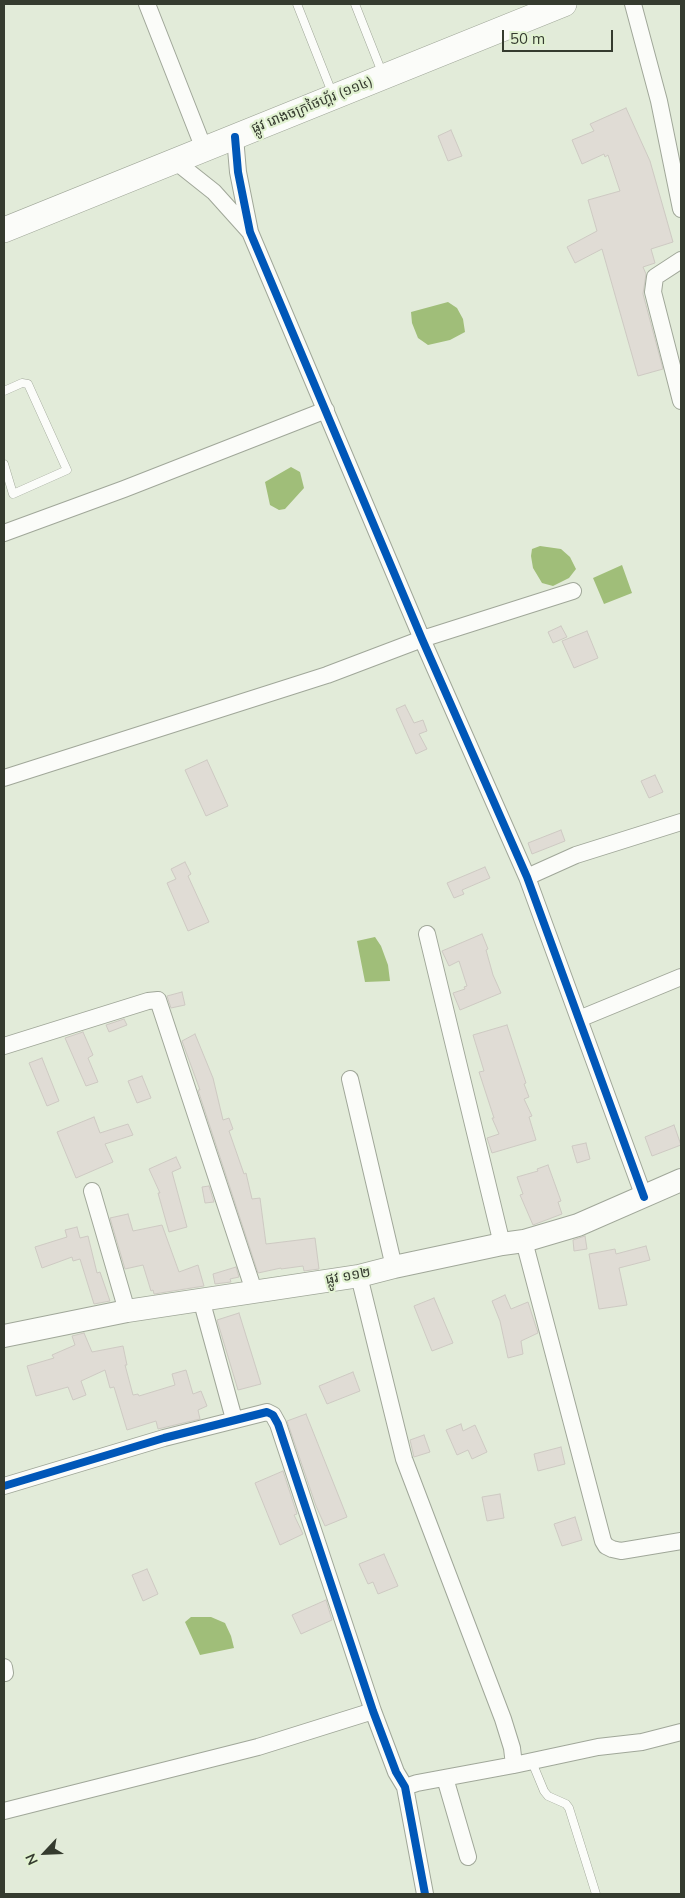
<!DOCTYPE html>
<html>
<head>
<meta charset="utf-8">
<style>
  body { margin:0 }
  #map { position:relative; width:685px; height:1898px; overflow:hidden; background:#e2ebd9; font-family:Mulish,sans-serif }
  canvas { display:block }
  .frame { position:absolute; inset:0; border:5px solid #353b2f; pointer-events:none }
  .north { position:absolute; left:20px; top:1828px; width:50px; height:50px; -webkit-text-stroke:4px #e2f2d2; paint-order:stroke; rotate:245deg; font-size:14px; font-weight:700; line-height:20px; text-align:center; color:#353b2f }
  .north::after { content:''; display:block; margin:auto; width:18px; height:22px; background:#353b2f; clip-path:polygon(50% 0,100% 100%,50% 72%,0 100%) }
  .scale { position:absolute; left:502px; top:30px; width:111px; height:22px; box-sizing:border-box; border:2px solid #353b2f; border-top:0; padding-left:6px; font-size:15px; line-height:18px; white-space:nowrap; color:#353b2f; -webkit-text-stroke:4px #e2f2d2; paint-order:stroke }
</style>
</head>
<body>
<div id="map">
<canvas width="685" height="1898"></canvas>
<div class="frame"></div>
<div class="north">N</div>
<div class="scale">50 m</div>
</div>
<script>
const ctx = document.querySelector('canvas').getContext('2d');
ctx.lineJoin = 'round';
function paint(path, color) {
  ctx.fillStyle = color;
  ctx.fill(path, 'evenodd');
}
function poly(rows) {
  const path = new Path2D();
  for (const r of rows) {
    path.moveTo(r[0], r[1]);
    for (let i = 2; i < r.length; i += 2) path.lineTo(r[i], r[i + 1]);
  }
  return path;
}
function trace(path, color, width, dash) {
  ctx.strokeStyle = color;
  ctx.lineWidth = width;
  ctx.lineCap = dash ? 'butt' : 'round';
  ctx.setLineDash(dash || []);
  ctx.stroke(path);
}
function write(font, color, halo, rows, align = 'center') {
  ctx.font = font + ' Mulish,"Noto Sans Khmer",sans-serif';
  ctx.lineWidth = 4.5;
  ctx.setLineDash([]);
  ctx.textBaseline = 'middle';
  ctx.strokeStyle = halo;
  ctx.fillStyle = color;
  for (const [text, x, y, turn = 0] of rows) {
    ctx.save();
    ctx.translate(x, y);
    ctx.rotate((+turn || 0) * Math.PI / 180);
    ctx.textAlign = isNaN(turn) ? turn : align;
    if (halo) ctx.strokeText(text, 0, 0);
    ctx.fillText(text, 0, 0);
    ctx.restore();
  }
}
const water = poly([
  [448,302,457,308,463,319,465,332,450,340,428,345,418,338,412,323,411,312],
  [291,467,300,472,304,488,285,509,279,510,270,505,265,482],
  [540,546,561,549,570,557,576,569,569,578,553,586,542,583,533,568,531,556,532,549],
  [622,565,632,593,604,604,593,578],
  [375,937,381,946,388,965,390,981,365,982,357,941],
  [191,1617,211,1617,225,1623,231,1636,234,1648,200,1655,185,1622]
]);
const building = poly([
  [626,108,650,161,673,242,651,249,655,263,643,267,646,274,643,294,663,369,638,376,602,249,575,263,567,247,597,231,588,200,620,191,608,155,605,157,604,154,582,164,572,140,594,131,590,124,626,108],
  [451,130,462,156,448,161,438,136,451,130],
  [561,626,567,637,553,643,548,632,561,626],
  [587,631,598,658,574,668,562,641,587,631],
  [405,705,414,723,423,720,427,731,419,734,427,749,416,754,396,709,405,705],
  [207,760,228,806,206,816,185,770,207,760],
  [655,775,663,792,649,798,641,781,655,775],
  [561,830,565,841,532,854,528,843,561,830],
  [185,862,191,874,188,876,209,922,188,931,167,883,176,879,171,869,185,862],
  [485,867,490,878,462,890,464,894,454,898,447,883,485,867],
  [482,934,488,949,486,950,493,975,501,993,460,1010,453,993,465,989,464,987,467,986,459,961,449,966,442,951,482,934],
  [182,992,185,1005,171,1008,167,996,182,992],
  [124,1019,127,1025,109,1032,106,1025,124,1019],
  [507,1025,526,1083,524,1084,529,1097,524,1099,532,1116,529,1117,536,1140,492,1153,487,1138,499,1134,492,1118,494,1118,479,1072,484,1071,473,1035,507,1025],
  [83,1032,93,1055,88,1058,98,1082,86,1086,65,1038,83,1032],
  [195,1034,213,1078,223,1120,229,1118,233,1129,229,1131,244,1174,246,1173,252,1199,260,1198,266,1244,315,1238,319,1269,304,1271,303,1266,281,1269,281,1268,258,1273,198,1090,200,1090,182,1041,195,1034],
  [42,1058,59,1101,47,1106,29,1063,42,1058],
  [142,1076,151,1098,137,1103,128,1081,142,1076],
  [94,1117,100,1133,128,1124,133,1135,105,1144,113,1162,76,1178,57,1132,94,1117],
  [674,1125,681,1145,652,1156,645,1137,674,1125],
  [586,1143,590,1159,577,1163,572,1146,586,1143],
  [176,1157,181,1168,172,1172,187,1227,169,1232,158,1193,160,1193,149,1169,176,1157],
  [548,1165,561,1201,558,1202,562,1214,533,1225,520,1195,523,1194,517,1177,538,1171,537,1169,548,1165],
  [209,1186,214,1202,205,1203,202,1187,209,1186],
  [128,1214,133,1231,162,1225,179,1272,198,1265,204,1286,154,1294,153,1290,151,1291,143,1265,125,1269,110,1218,128,1214],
  [77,1227,80,1238,88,1236,97,1273,100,1272,110,1301,94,1304,80,1259,73,1261,72,1257,42,1268,35,1247,67,1237,65,1230,77,1227],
  [585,1236,587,1249,574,1251,573,1240,585,1236],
  [646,1246,650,1260,619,1268,627,1305,599,1309,589,1254,615,1249,616,1254,646,1246],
  [236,1267,239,1277,230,1279,231,1282,215,1284,213,1274,236,1267],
  [505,1295,511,1309,528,1302,538,1333,521,1341,523,1354,508,1358,500,1321,492,1301,505,1295],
  [434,1298,453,1343,432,1351,414,1306,434,1298],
  [239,1313,261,1384,238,1390,217,1320,239,1313],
  [84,1333,92,1352,123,1346,127,1365,125,1365,133,1395,138,1394,139,1396,175,1385,172,1374,186,1370,193,1394,201,1391,207,1406,198,1410,200,1419,158,1429,156,1421,127,1430,114,1387,110,1388,105,1370,81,1381,86,1395,73,1400,68,1387,36,1396,27,1366,54,1358,52,1355,75,1345,72,1336,84,1333],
  [353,1372,360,1391,327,1404,319,1386,353,1372],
  [306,1414,347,1517,325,1526,316,1506,287,1421,306,1414],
  [461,1424,463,1431,475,1425,487,1452,472,1459,468,1450,457,1455,446,1430,461,1424],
  [424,1435,430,1452,414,1457,410,1440,424,1435],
  [561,1447,565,1464,538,1471,534,1454,561,1447],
  [283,1471,297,1514,294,1515,303,1534,280,1545,255,1483,283,1471],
  [500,1494,504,1518,487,1521,482,1497,500,1494],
  [575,1517,582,1540,562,1546,554,1524,575,1517],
  [384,1554,398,1586,378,1594,373,1582,368,1584,359,1564,384,1554],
  [147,1569,158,1594,143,1601,132,1575,147,1569],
  [326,1600,332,1620,301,1634,292,1615,326,1600]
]);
const lane = poly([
  [297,4,333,95],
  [355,4,383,75],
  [4,391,22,383,28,384,67,470,13,494,4,464],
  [532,1762,544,1791,548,1796,566,1804,569,1808,596,1894]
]);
const street = poly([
  [147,4,204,149],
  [633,4,659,101,681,209],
  [235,137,238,172,250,232,422,639,527,877,644,1197],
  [175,161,214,192,249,231],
  [681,260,655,277,653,292,681,401],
  [4,533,124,489,326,410],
  [4,778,327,675,422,639,573,591],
  [527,877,576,855,681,822],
  [427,934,502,1244],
  [579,1019,681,977],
  [4,1046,148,1001,158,1000,254,1291],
  [350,1079,394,1267],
  [92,1191,127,1311],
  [524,1241,603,1541,606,1546,612,1549,621,1551,681,1541],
  [359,1276,404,1459,503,1719,512,1748,514,1765],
  [201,1299,234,1419],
  [4,1486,164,1438,267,1412,273,1415,278,1424,373,1711,396,1772,405,1787,425,1894],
  [4,1667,5,1673],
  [445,1778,468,1857],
  [405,1787,417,1783,514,1765,598,1747,642,1742,681,1732],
  [4,1811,258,1747,373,1711]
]);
const secondary = poly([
  [4,1336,127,1311,359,1276,394,1267,502,1244,524,1241,578,1225,681,1180]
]);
const primary = poly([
  [4,230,564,4]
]);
const cycleway = poly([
  [235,137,238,172,250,232,422,639,527,877,644,1197],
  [4,1486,164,1438,267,1412,273,1415,278,1424,373,1711,396,1772,405,1787,425,1894]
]);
const streetNames = [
  ["ផ្លូវ រោងចក្រថៃហ្គ័រ (១១៤)",312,105,-22],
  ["ផ្លូវ ១១២",348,1276,-10]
];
paint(water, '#a0be79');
paint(building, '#e0dcd5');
trace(building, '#cdc9c2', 1);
trace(lane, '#a0a799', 9);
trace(street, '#a0a799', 18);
trace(secondary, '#a0a799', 24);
trace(primary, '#a0a799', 26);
trace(lane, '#fbfcf9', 8);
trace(street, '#fbfcf9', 16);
trace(secondary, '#fbfcf9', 22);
trace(primary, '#fbfcf9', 25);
trace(cycleway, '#0057b8', 8);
write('14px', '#353b2f', '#e2f2d2', streetNames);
</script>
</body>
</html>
